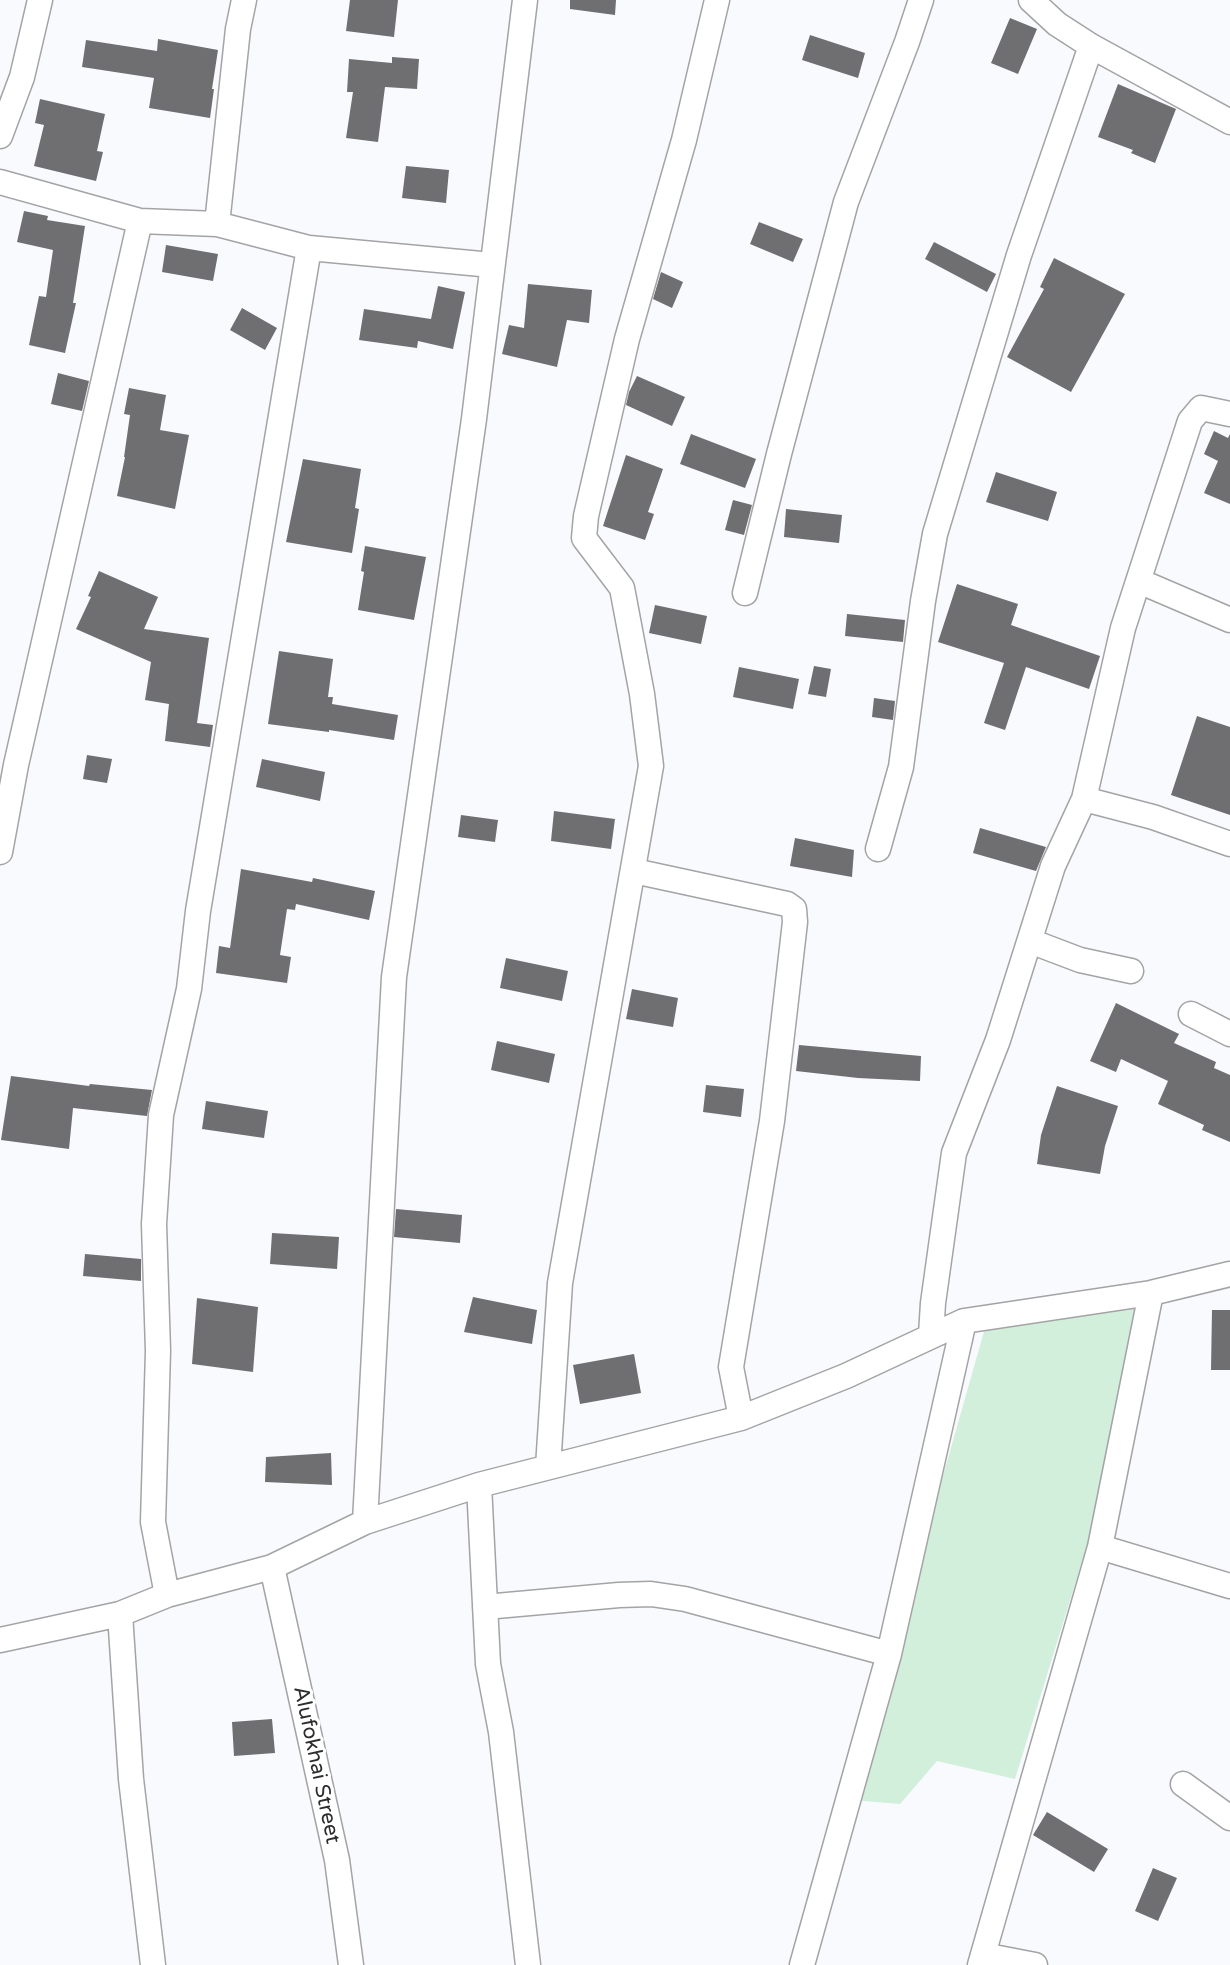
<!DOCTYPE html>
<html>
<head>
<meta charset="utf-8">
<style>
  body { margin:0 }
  canvas { display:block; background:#f9fafd }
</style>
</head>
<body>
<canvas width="1230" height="1965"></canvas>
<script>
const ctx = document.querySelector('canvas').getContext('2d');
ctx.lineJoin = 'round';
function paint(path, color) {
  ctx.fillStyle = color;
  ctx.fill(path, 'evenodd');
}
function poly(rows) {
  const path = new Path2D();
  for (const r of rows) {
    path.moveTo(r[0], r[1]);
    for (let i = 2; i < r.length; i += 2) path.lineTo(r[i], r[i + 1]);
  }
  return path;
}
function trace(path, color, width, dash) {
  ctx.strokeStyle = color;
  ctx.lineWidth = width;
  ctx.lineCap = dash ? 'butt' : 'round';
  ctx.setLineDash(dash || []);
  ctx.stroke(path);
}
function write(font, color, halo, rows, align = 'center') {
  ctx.font = font + ' "Varela Round",sans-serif';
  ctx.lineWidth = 6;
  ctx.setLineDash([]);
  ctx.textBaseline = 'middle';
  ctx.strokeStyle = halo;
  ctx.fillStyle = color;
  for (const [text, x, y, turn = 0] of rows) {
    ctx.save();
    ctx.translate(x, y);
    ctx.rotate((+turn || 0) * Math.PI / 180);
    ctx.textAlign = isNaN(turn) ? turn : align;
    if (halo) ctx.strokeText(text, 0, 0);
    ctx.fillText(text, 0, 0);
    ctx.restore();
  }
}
const green = poly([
  [1166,1288,1015,1779,937,1761,900,1804,851,1800,985,1328]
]);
const building = poly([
  [350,0,398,0,394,37,346,31],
  [570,0,616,0,615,15,570,9],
  [1010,18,1037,29,1018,74,991,63],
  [810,35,865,53,858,78,802,60],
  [158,39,218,50,212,89,214,89,210,118,149,108,154,78,82,67,86,40,157,51],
  [392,57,419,59,417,89,385,87,378,142,346,138,353,92,347,92,349,59,392,63],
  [1118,84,1176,109,1155,163,1131,153,1133,150,1098,137],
  [40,99,105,114,97,151,103,152,96,181,34,166,44,125,35,123],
  [406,166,449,170,446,203,402,198],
  [24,211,48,216,47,220,85,226,73,303,76,303,65,353,29,345,39,296,46,297,53,250,17,242],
  [759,222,803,239,793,262,750,244],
  [934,242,996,274,987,292,925,259],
  [166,245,218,254,213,281,162,272],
  [1054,258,1125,294,1071,392,1007,357,1044,289,1040,287],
  [661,272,683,282,672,308,653,299],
  [528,284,592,290,589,323,567,320,557,367,502,354,509,325,524,328],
  [438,286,465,292,453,349,418,341,417,348,359,340,364,309,431,319],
  [242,308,277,328,265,350,230,330],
  [58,373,89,381,82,411,51,404],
  [637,376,685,397,672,426,626,405,629,392],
  [129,388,166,395,160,430,189,435,175,509,117,496,125,457,124,457,130,415,124,414],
  [1214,431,1228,438,1230,434,1230,504,1204,493,1218,461,1204,454],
  [691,434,756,459,745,488,680,464],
  [626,455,663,469,648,512,654,514,645,540,603,526],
  [303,459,361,469,355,508,359,509,352,553,286,542],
  [996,472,1057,492,1048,521,986,502],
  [733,500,752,505,744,535,725,530],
  [786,509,842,515,839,543,784,537],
  [365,546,426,557,414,620,358,610,364,572,361,571],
  [99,571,158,597,144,629,209,638,197,723,213,725,210,747,165,741,169,704,145,700,151,662,76,629,91,597,88,596],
  [957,584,1018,604,1011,625,1100,656,1089,689,1026,667,1005,730,984,723,1004,663,938,642],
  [655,605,707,616,701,644,649,633],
  [847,614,905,620,903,642,845,636],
  [279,651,333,659,328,697,333,697,332,704,398,715,394,740,329,730,329,732,268,724],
  [814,666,831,669,826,697,808,694],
  [739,667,799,679,793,709,733,697],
  [874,698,895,701,893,720,872,717],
  [1197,716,1230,727,1230,815,1171,795],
  [87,755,112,759,107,783,83,779],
  [262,759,325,772,320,801,256,787],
  [554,811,615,819,611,849,551,841],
  [461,815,498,820,495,842,458,837],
  [980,828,1046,847,1036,871,973,853],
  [795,838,854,850,852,877,790,866],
  [241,869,312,882,313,878,375,891,369,920,296,904,295,910,287,909,280,955,291,957,287,983,216,973,219,946,230,948],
  [506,958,568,971,562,1001,500,988],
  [632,989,678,998,673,1027,626,1019],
  [1116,1003,1179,1034,1174,1043,1216,1062,1214,1068,1230,1075,1230,1142,1202,1130,1204,1125,1158,1104,1168,1081,1121,1059,1116,1072,1090,1061],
  [497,1041,555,1054,549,1083,491,1070],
  [799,1045,921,1056,920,1081,858,1078,796,1071],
  [11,1076,89,1086,90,1084,152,1090,147,1116,73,1108,69,1149,1,1140],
  [706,1085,744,1089,741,1117,703,1112],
  [1057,1086,1118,1106,1105,1146,1100,1174,1037,1164,1041,1135],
  [206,1101,268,1111,264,1138,202,1129],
  [396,1209,462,1215,460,1243,394,1237],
  [272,1233,339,1237,337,1269,270,1264],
  [85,1254,141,1259,141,1281,83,1276],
  [473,1297,537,1310,532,1344,464,1332],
  [197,1298,258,1307,253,1372,192,1364],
  [1212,1310,1230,1310,1230,1370,1211,1370],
  [634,1354,641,1393,580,1404,573,1365],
  [331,1453,332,1485,265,1482,266,1457],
  [272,1719,275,1753,234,1756,232,1722],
  [1047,1812,1108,1849,1094,1872,1033,1835],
  [1153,1868,1177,1878,1158,1921,1135,1911]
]);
const minor = poly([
  [1031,0,1057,24,1091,46,1230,122],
  [0,136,22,77,40,0],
  [0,182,140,221,217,224,309,248,492,265],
  [217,224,238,29,244,0],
  [1139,581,1230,620],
  [745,593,779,454,846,202,907,42,921,0],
  [1084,799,1153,817,1230,844],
  [878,849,901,767,923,601,935,534,1019,255,1091,46],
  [0,852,16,765,140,221],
  [634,871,787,904,794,909,795,922,772,1121,731,1367,741,1418],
  [1030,941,1080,960,1131,971],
  [1191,1014,1230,1034],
  [931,1335,933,1303,954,1153,998,1040,1053,866,1084,799,1123,628,1190,421,1201,408,1230,414],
  [548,1467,560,1283,651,766,642,694,622,588,584,538,586,516,627,339,684,140,717,0],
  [479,1485,488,1664,501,1732,528,1965],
  [365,1522,394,977,474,419,525,0],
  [1100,1547,1230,1586],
  [272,1567,337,1860,351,1965],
  [167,1595,153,1522,158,1351,154,1224,161,1115,189,989,198,911,309,248],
  [485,1607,619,1595,651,1594,685,1599,889,1654],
  [120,1614,131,1779,153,1965],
  [0,1640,120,1614,167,1595,272,1567,365,1522,479,1485,741,1418,846,1376,964,1321,1151,1293,1230,1274],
  [1183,1784,1230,1818],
  [983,1955,1035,1965],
  [802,1965,889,1654,964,1321],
  [980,1965,1100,1547,1151,1293]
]);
const streetNames = [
  ["Alufokhai Street",316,1765,78]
];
paint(green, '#d1efda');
paint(building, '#6f6f72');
trace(minor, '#a4a4a7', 27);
trace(minor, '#fff', 24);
write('21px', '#2c2d2e', '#fff', streetNames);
</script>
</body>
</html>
